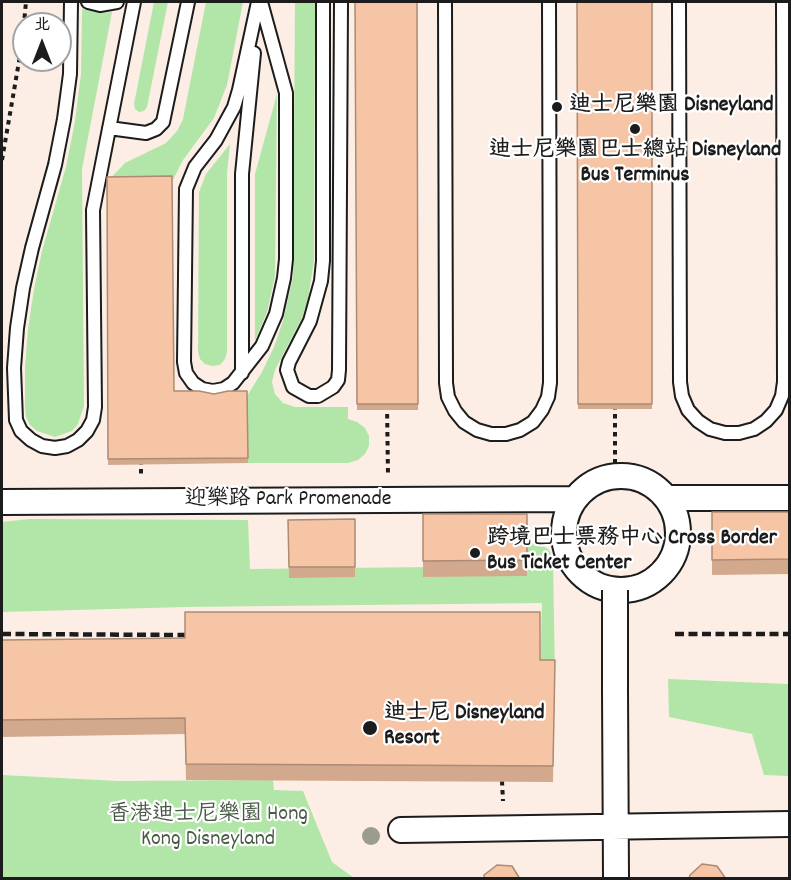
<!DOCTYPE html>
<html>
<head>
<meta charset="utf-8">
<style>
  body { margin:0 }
  #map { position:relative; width:791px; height:880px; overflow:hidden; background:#fceee4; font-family:Dekko,"LXGW WenKai TC",sans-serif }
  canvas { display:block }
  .frame { position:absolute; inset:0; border:3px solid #1c1c1c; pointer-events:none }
  .north { position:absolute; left:12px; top:12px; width:60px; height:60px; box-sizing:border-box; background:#fff; border:2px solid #a4a4a4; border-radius:50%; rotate:0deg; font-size:16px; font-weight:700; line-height:24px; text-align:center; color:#1c1c1c }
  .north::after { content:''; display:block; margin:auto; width:21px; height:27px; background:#1c1c1c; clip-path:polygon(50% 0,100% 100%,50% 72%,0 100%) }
</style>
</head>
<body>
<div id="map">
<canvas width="791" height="880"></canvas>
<div class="frame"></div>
<div class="north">北</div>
</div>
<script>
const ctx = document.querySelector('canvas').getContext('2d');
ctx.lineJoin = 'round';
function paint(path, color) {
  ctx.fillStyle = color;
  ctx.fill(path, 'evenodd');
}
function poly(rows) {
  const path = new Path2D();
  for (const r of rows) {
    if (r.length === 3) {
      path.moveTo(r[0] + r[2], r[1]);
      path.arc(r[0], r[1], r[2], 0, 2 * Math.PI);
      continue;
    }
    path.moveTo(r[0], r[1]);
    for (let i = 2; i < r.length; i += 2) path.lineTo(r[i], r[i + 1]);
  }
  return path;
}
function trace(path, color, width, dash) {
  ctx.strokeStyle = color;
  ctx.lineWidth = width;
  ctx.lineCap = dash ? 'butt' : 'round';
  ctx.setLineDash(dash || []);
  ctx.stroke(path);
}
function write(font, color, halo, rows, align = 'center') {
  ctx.font = font + ' Dekko,"LXGW WenKai TC",sans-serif';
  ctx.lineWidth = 4.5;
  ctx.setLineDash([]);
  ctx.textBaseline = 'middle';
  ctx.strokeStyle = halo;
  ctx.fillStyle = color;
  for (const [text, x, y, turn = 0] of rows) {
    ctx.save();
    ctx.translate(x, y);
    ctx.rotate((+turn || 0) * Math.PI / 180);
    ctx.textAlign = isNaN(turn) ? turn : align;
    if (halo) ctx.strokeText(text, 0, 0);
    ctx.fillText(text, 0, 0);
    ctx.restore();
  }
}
const green = poly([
  [154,2,168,2,147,107,144,111,139,112,135,109,134,104],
  [206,2,243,2,227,85,214,118,183,160,172,182,106,183,125,163,166,143,177,131,183,119],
  [295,2,315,2,314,261,308,299,302,318,275,370,272,382,275,394,283,403,295,407,348,407,348,419,357,422,365,428,369,436,369,446,365,454,358,460,348,463,248,463,247,396,262,372,274,347,283,321,293,277],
  [82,9,102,13,112,12,82,169,84,406,78,424,72,431,55,437,37,431,30,425,26,417,25,407,25,368,28,329,34,289,42,251,66,167,75,121,81,74],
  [277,94,275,276,267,312,255,341,255,174],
  [230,144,227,173,227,352,225,359,220,365,212,366,205,364,200,359,198,352,199,192,206,174],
  [29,519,248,520,250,569,520,566,524,547,530,543,539,542,550,551,553,560,555,676,540,676,542,603,185,607,2,612,2,522],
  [668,679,789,684,789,776,764,775,752,734,669,717],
  [2,775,118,781,273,780,274,790,303,791,332,862,354,878,2,878]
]);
const path = poly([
  [2,160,22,44,26,2],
  [387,405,388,475],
  [615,405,615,476],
  [141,460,141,477],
  [502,781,503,801]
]);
const lane = poly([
  [71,2,70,74,64,119,55,165,32,248,23,288,17,328,14,368,16,420,21,431,31,440,42,446,55,448,67,446,78,440,87,431,93,420,95,407,93,210,134,2],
  [88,2,100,5,117,2],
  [258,2,239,90,234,107,216,140,195,167,186,189,184,362,186,373,193,383,202,389,213,391,224,389,233,383,262,346,276,314,284,278,286,259,286,93,261,2],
  [323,2,323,261,321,281,310,321,289,362,287,370,293,387,309,396,318,396,333,387,338,380,339,370,341,2],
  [445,2,446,383,448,397,455,411,464,422,477,430,491,434,506,434,520,430,533,422,542,410,548,397,550,383,549,2],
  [679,2,680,382,682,396,688,410,698,421,710,429,725,433,739,433,754,429,766,421,776,410,782,396,784,382,783,2],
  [109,128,146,133,156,129,163,122,188,2],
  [242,373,242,174,254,53]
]);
const street = poly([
  [621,533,57],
  [666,498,790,498],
  [2,502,574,499],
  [615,688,616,878],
  [401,830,790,824]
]);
const rail = poly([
  [2,634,185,635],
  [675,634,790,634]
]);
const streetBridge = poly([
  [615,590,615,688]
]);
const trees = [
  [371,836]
];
const wall = poly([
  [355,2,417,2,418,410,357,410],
  [577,2,652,2,652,409,578,409],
  [107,177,174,391,214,394,247,391,248,463,108,465],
  [712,512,789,512,789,574,712,575],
  [423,514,527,514,527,576,423,577],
  [355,519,355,577,289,578,288,520],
  [2,640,555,660,553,782,186,780,185,734,2,737]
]);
const building = poly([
  [355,2,417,2,418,404,357,404,355,2],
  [577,2,652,2,652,404,578,404,577,2],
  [172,176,174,391,199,391,214,394,228,391,247,391,248,458,108,459,107,177,172,176],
  [712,512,789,512,789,559,712,560,712,512],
  [423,514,527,514,527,560,423,561,423,514],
  [355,519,355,567,289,567,288,520,355,519],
  [185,612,540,612,540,660,555,660,553,766,186,764,185,718,2,720,2,640,185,638,185,612],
  [702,864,717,866,726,879,689,879,690,875,702,864],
  [497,865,512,866,520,879,484,879,484,875,497,865]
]);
const markers = [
  [557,107,6,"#1c1c1c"],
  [635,129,6,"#1c1c1c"],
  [475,553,6,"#1c1c1c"],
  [370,728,8,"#1c1c1c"]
];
const poiNames = [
  ["迪士尼樂園 Disneyland",569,107],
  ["迪士尼樂園巴士總站 Disneyland",635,152,"center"],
  ["Bus Terminus",635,177,"center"],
  ["跨境巴士票務中心 Cross Border",487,540],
  ["Bus Ticket Center",487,565],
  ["迪士尼 Disneyland",384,715],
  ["Resort",384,740]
];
const streetNames = [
  ["迎樂路 Park Promenade",288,501]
];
const parkNames = [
  ["香港迪士尼樂園 Hong",208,816],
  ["Kong Disneyland",208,841]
];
paint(green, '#b2e6a8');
trace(lane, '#1c1c1c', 16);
trace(street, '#1c1c1c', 28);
trace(path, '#1c1c1c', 4, [4.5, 4.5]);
trace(lane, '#fff', 12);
trace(street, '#fff', 24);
trace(rail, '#1c1c1c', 4.5, [9, 4.5]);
trace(streetBridge, '#1c1c1c', 28, []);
trace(streetBridge, '#fff', 24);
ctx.fillStyle = '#9a9c8d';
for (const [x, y] of trees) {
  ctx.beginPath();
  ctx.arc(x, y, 9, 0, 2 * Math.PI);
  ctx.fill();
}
paint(wall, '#d3a98e');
paint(building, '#f5c5a5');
trace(building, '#ac8a74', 1.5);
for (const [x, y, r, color] of markers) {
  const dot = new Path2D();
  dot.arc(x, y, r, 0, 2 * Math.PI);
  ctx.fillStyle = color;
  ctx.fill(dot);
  trace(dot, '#fff', 2);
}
write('bold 22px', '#1c1c1c', '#fff', poiNames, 'left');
write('22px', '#1c1c1c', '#fff', streetNames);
write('22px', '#495946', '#fff', parkNames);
</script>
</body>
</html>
